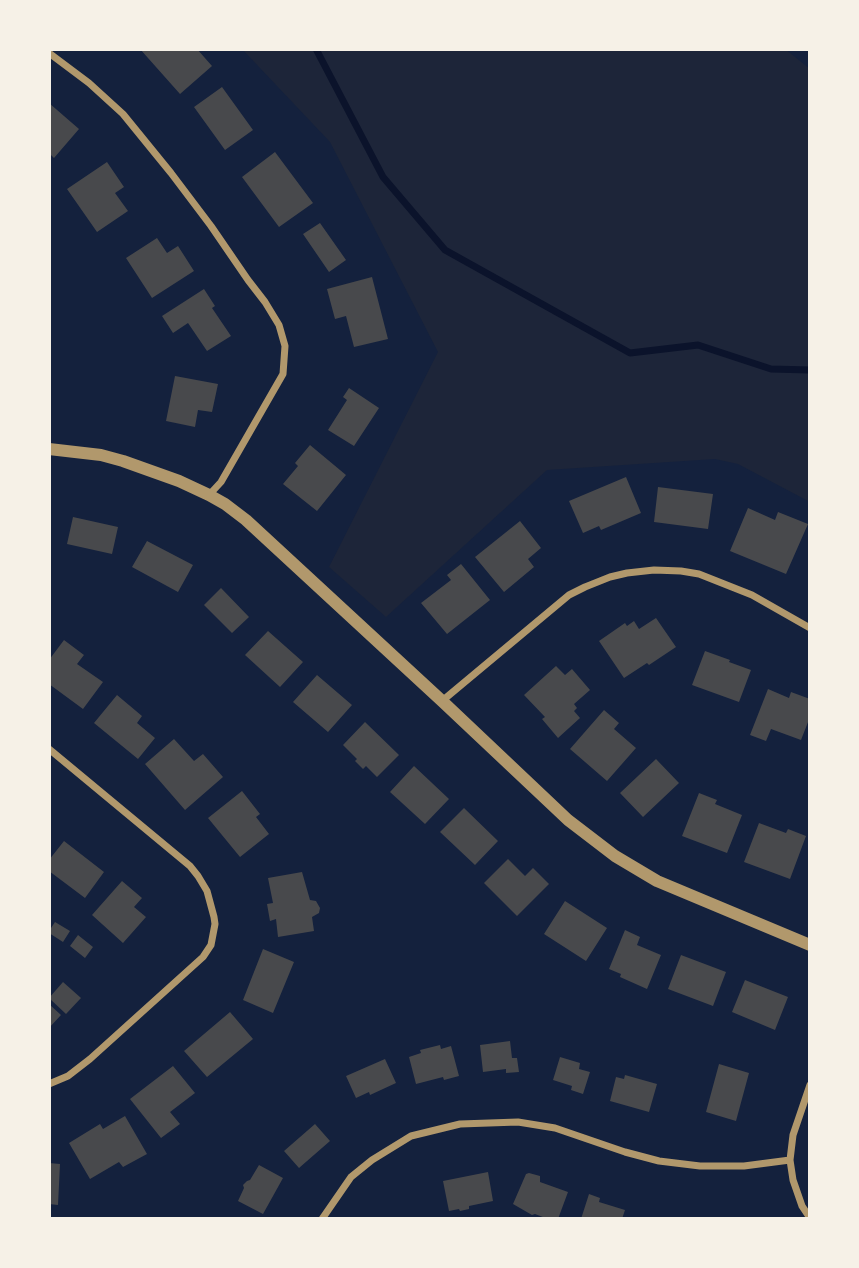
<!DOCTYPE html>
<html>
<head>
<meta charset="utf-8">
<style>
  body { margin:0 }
  #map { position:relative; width:859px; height:1268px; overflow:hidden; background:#14213d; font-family:"Source Serif 4",serif }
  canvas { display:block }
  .frame { position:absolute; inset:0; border:51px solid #f6f1e7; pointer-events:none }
</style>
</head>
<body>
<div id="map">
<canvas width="859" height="1268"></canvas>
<div class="frame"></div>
</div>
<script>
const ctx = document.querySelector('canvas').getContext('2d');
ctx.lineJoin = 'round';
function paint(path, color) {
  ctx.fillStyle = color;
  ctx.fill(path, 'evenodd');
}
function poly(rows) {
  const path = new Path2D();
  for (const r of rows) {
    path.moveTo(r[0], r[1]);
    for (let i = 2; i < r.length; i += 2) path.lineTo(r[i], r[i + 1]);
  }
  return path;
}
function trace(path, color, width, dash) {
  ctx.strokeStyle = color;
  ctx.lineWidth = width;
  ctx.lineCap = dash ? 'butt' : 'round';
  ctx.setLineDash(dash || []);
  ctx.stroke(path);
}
const green = poly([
  [242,49,785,49,810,69,810,502,738,464,715,459,547,470,386,617,329,567,438,352,330,142]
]);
const stream = poly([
  [316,49,383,177,445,250,630,353,698,345,771,369,810,370]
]);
const building = poly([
  [140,49,197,49,212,66,180,94],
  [222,87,253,130,225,150,194,107],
  [49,103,79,129,54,158,49,153],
  [275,152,313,203,279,227,242,177],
  [107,162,124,187,115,193,128,211,97,232,67,189],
  [320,223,346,260,329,272,303,234],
  [157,238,167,253,178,246,194,271,152,298,126,258],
  [372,277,388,339,354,347,346,316,335,319,327,289],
  [204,289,215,306,212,308,231,336,207,351,188,323,173,333,162,316],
  [175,376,218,384,212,412,198,410,195,427,166,421],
  [349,388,379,408,354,446,328,430,347,400,343,397],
  [310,445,346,475,317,511,283,484,298,466,295,463],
  [626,477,641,513,601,530,599,526,583,533,569,501],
  [658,487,713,494,708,529,654,522],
  [748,508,775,520,778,512,808,524,786,574,730,551],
  [73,517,118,527,112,554,67,544],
  [520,521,541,548,528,559,534,567,504,592,475,557],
  [147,541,193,565,178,592,132,567],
  [461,564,490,600,447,634,421,603,451,580,447,575],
  [221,588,249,617,232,633,204,605],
  [656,618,676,647,649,665,647,663,624,678,599,641,625,623,627,626,634,621,639,629],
  [268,631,303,662,280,687,245,655],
  [64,640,84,655,77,664,103,682,83,709,49,684,49,660],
  [705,651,730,660,729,662,751,670,739,702,692,685],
  [556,666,565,675,572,669,590,690,574,704,577,708,574,711,580,718,558,738,542,719,545,717,524,695],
  [317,675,352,705,328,732,293,702],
  [768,689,789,698,791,692,810,699,810,717,801,740,771,729,766,741,750,735],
  [117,695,142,716,137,723,155,738,138,759,94,723],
  [604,710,619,723,614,729,636,748,607,781,570,749],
  [365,722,399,755,377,777,366,766,363,769,355,761,357,759,343,745],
  [174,739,194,761,203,754,223,777,185,810,145,764],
  [656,759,679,783,643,817,620,793],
  [414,766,449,799,425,824,390,792],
  [242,791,260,814,256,817,269,834,240,857,208,818],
  [699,793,717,800,715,804,742,815,727,853,682,836],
  [464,808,498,841,475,865,440,832],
  [759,823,786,833,788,829,806,836,790,879,744,862],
  [64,841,104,872,85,898,49,871,49,860],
  [508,859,525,876,533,868,549,884,517,916,484,883],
  [302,872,310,900,316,901,320,908,319,913,312,917,314,931,278,937,276,919,270,921,267,904,273,903,268,878],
  [122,881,142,898,134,907,146,917,123,943,92,915],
  [565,901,607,928,586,961,544,934],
  [55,922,70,931,63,942,49,933,49,931],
  [625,930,640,937,637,945,661,955,647,989,620,977,621,974,609,969],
  [78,935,93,947,85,958,70,946],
  [263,949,294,962,273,1013,243,1000],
  [681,955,726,972,713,1006,668,989],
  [745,980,788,997,775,1030,732,1012],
  [63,982,81,998,66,1014,49,998],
  [49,1004,61,1015,49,1028],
  [230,1012,253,1039,207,1077,184,1051],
  [510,1041,512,1058,517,1058,519,1072,506,1073,506,1069,483,1072,480,1045],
  [440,1045,441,1049,451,1046,459,1076,444,1080,443,1077,416,1084,409,1057,421,1053,420,1050],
  [560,1057,580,1063,579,1069,590,1072,583,1094,571,1090,572,1086,553,1080],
  [385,1059,396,1083,370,1095,369,1092,356,1098,346,1076],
  [719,1064,749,1073,736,1121,706,1112],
  [173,1066,195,1093,170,1112,180,1124,161,1138,130,1099],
  [625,1075,657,1084,649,1112,610,1101,616,1077,624,1079],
  [125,1116,147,1154,123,1167,119,1162,90,1179,69,1143,100,1124,103,1129],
  [315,1124,330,1141,299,1168,284,1151],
  [49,1163,60,1164,58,1205,49,1204],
  [259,1165,283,1178,263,1214,238,1201,244,1188,243,1185,247,1181,250,1180],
  [488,1172,493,1201,469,1206,469,1209,460,1211,459,1209,449,1211,443,1181],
  [529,1173,540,1176,540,1182,568,1192,558,1219,548,1219,535,1214,532,1215,513,1204,526,1174],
  [589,1194,600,1198,599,1202,625,1210,622,1219,581,1219]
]);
const minor = poly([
  [49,53,89,83,123,114,171,173,211,226,248,280,265,302,279,325,285,346,283,374,221,482,209,495],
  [442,701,569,595,585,587,610,577,627,573,654,570,681,571,699,574,752,595,810,628],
  [49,749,190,866,198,876,207,891,214,917,215,924,211,945,203,957,90,1059,68,1076,49,1084],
  [810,1085,793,1135,790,1160,793,1180,802,1206,810,1218],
  [322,1219,351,1177,372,1160,411,1136,460,1124,518,1122,555,1128,625,1152,659,1161,700,1166,744,1166,790,1160]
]);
const tertiary = poly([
  [49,449,101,455,123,461,179,481,209,495,225,504,246,520,442,701,568,820,615,856,657,881,810,945]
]);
paint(green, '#1d2539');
trace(stream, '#0b132b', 7);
paint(building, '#48494c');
trace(minor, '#b1986c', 7);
trace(tertiary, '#b1986c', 12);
</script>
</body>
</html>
